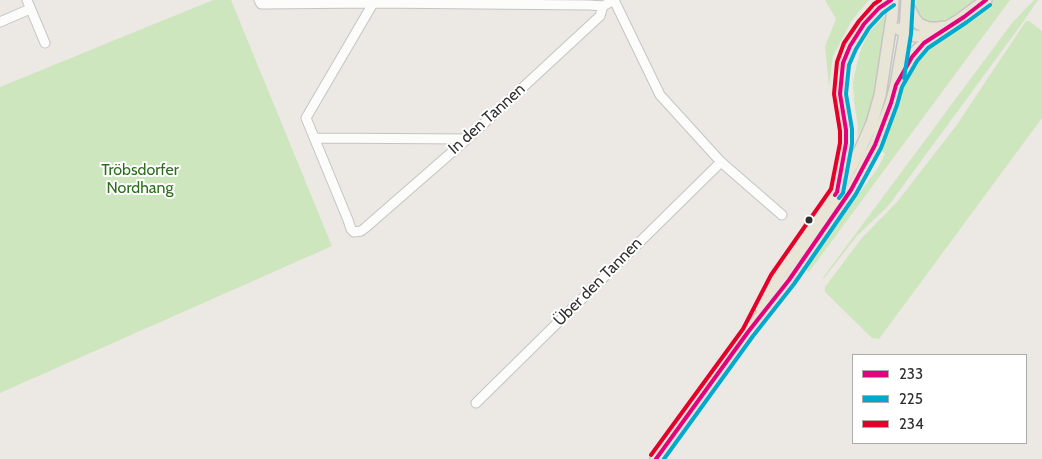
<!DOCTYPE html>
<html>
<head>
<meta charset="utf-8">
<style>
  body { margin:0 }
  #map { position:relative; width:1042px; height:459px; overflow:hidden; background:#ece8e4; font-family:Cabin,sans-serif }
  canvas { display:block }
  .legend { position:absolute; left:852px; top:354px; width:175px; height:90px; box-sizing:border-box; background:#fff; border:1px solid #ababab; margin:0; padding:6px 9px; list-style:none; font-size:15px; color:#2e2e2e }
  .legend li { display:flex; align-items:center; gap:10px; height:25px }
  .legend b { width:25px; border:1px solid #ababab }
</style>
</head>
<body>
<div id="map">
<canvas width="1042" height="459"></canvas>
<ul class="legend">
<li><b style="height:6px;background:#e5007d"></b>233</li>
<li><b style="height:6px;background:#00a9ce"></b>225</li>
<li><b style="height:6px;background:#e4002b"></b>234</li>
</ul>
</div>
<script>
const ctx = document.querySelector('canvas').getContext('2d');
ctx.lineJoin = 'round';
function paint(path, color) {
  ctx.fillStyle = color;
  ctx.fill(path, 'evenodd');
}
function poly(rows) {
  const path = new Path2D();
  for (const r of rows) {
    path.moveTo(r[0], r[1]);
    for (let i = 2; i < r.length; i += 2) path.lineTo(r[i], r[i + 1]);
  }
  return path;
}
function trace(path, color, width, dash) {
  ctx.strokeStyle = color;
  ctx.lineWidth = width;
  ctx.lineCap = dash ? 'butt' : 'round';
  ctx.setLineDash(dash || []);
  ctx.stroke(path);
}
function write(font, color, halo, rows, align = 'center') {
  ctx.font = font + ' Cabin,sans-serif';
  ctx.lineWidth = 4;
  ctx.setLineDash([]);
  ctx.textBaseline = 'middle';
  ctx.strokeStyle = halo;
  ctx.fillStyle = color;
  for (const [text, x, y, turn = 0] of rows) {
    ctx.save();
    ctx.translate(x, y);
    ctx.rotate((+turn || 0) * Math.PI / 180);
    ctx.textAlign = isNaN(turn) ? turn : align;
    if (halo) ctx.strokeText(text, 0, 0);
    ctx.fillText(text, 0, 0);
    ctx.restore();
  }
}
const green = poly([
  [213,0,231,0,332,246,0,393,0,87],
  [825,0,869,0,852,20,833,56,829,87,825,46,836,19],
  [916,0,977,0,951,17,938,22,929,22,924,20,919,16,916,11],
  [993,0,1010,0,809,272,806,270,807,267,879,166,885,154,882,151,886,131,905,75,914,59,933,42,953,31],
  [1034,0,1038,0,1023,22,889,205,856,237,825,277,822,279,1012,23],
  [886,14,874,92,867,118,857,137,858,126,854,101,853,82,859,55,867,35],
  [1026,21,1029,21,1042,31,1042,118,879,339,872,338,825,292,825,287,861,239,897,202,956,126]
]);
const minor = poly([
  [27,0,45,43],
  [259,0,261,4,374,3,589,5,603,6],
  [375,0,306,118,348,220,351,229,354,232,361,231,365,228,467,139,600,16,603,6,614,0],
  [614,0,660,95,721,162,782,215],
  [0,22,30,9],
  [315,138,467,139],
  [476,403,721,162]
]);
const major = poly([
  [907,4,915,19,919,24,929,28,938,28,944,27],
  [899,29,905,33,916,36,928,36,933,35,959,20,986,0],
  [901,75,912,57,917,50,934,36],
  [839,183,844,157,846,143,846,130,840,94,841,79,843,63,850,46,864,24,879,8,891,0],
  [761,308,776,279,837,192,860,150,872,123,880,95,892,17,893,0],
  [656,459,748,332,789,280,851,190,860,174,875,145,891,103,896,85,905,33,907,0]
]);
const bus1 = poly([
  [835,195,837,192,846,143,846,130,840,94,843,63,850,46,864,24,879,8,891,0],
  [656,459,748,332,789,280,851,190,875,145,891,103,896,85,912,57,924,43,964,17,986,0]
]);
const bus2 = poly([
  [904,78,911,34,913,0],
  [839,198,843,193,852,144,852,129,846,94,849,65,856,49,869,28,883,13,894,5],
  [664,459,753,336,794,284,856,194,881,148,897,105,902,87,917,61,928,48,967,22,990,5]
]);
const bus3 = poly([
  [651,455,743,329,771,275,831,189,840,143,840,131,834,94,837,62,844,43,859,21,874,4,880,0]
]);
const markers = [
  [809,220,4.5,"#2e2e2e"]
];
const streetNames = [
  ["In den Tannen",487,119,-42],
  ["Über den Tannen",598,282,-45]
];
const parkNames = [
  ["Tröbsdorfer",140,170],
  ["Nordhang",140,188]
];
paint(green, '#cee6be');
trace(minor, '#c5c4c5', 11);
trace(major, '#c6c5c4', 14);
trace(minor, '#fcfcfb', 9);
trace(major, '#e8e4d6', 11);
trace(bus1, '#e5007d', 4);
trace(bus2, '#00a9ce', 4);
trace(bus3, '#e4002b', 4);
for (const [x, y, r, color] of markers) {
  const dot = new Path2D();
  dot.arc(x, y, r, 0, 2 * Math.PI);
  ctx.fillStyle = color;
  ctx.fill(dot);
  trace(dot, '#fff', 2);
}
write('16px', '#2e2e2e', '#fff', streetNames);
write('16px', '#2c6e1b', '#fff', parkNames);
</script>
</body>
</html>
